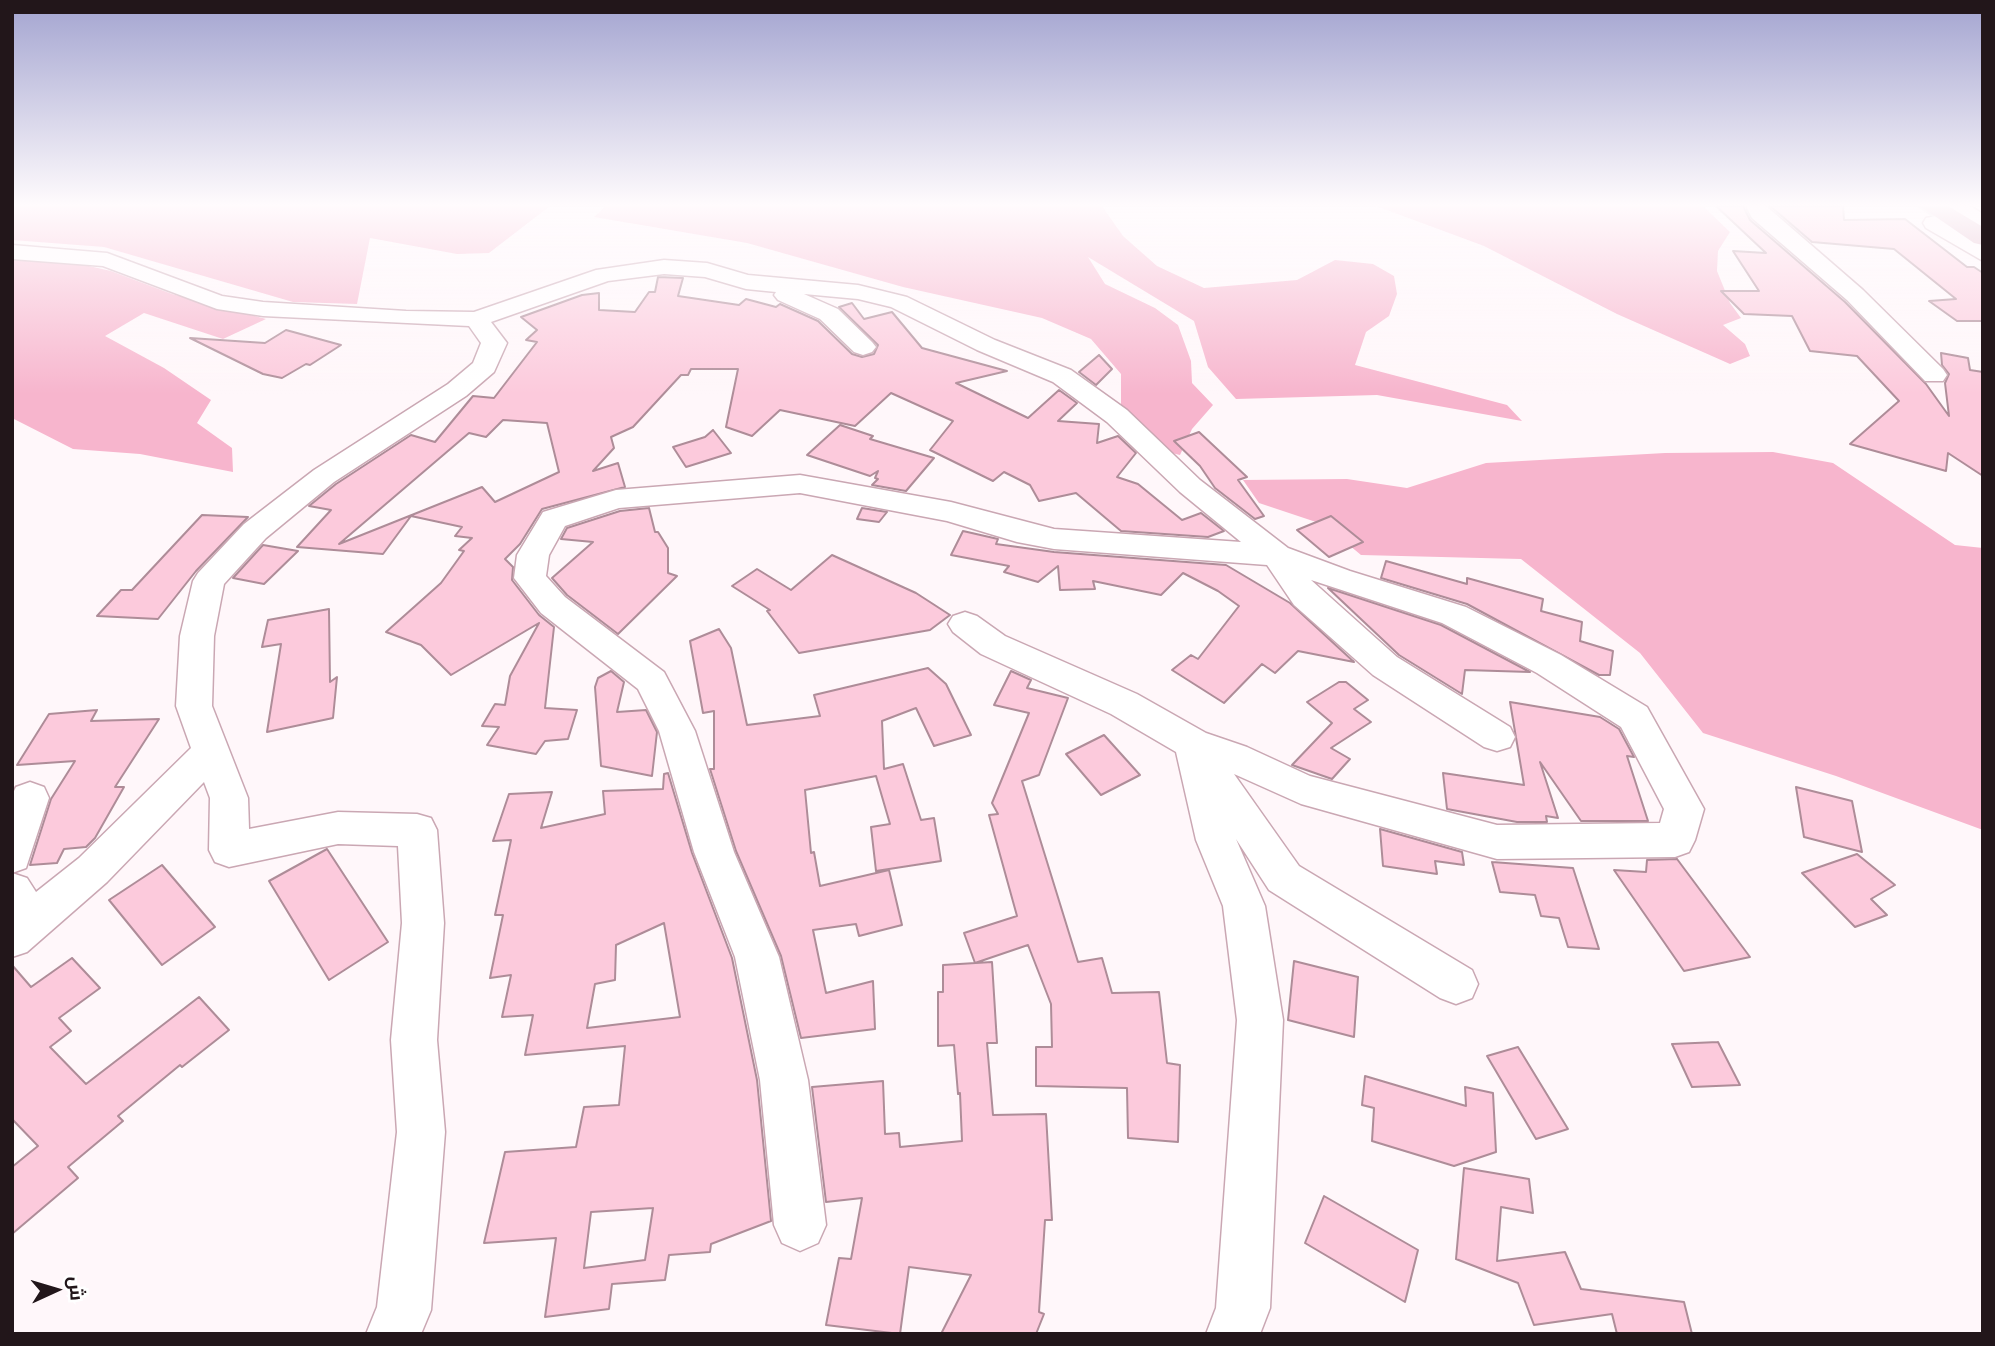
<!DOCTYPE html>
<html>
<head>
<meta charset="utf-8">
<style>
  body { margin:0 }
  #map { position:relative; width:1995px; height:1346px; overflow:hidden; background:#fff7fa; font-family:Quicksand,Cairo,sans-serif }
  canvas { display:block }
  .frame { position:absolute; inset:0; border:14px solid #22161a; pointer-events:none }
  .north { position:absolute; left:21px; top:1255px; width:70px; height:70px; -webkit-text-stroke:5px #fff; paint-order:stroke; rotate:86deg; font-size:19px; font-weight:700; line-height:28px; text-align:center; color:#22161a }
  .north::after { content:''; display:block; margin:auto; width:24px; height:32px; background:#22161a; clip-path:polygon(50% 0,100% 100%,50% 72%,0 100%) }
</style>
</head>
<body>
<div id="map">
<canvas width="1995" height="1346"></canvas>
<div class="frame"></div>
<div class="north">ش</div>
</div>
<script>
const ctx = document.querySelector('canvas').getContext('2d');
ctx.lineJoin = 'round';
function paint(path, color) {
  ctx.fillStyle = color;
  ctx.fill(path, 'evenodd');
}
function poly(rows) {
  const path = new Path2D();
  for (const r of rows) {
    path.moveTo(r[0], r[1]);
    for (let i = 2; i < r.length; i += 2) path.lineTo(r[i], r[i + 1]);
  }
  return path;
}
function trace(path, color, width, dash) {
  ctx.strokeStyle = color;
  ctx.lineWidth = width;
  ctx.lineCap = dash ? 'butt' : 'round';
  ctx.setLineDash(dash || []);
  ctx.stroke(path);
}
const forest = poly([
  [12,206,550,206,489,253,457,254,370,238,357,304,293,302,104,247,12,240],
  [606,206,1102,206,1123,236,1157,266,1204,288,1297,280,1335,260,1373,264,1394,276,1397,294,1389,316,1366,332,1355,365,1507,405,1522,421,1377,395,1236,399,1208,367,1194,321,1088,257,1105,284,1155,308,1178,325,1191,361,1192,383,1213,405,1192,429,1180,455,1159,450,1121,422,1121,374,1091,339,1042,318,903,287,747,243,594,217],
  [1376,206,1703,206,1730,232,1718,251,1717,271,1730,303,1741,318,1723,325,1745,344,1750,356,1730,364,1617,314,1484,246],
  [12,260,67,261,111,271,172,294,266,319,223,339,144,313,105,336,164,368,211,400,197,423,232,448,233,472,140,454,73,449,12,418],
  [1773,452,1833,463,1955,545,1983,548,1983,830,1836,776,1703,733,1640,653,1521,559,1361,555,1325,525,1259,503,1243,480,1347,479,1407,488,1486,463,1665,453]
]);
const building = poly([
  [1716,206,1743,206,1750,220,1845,302,1926,384,1949,416,1945,383,1949,374,1942,365,1941,353,1968,358,1970,370,1983,372,1983,476,1948,453,1946,471,1850,444,1899,401,1857,356,1810,351,1792,316,1744,314,1721,291,1759,291,1733,251,1766,253,1716,206],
  [1770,206,1843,206,1844,220,1905,219,1967,267,1974,267,1983,273,1983,321,1957,321,1929,301,1956,299,1894,249,1812,242,1770,206],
  [658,277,683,278,678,296,739,305,746,299,776,307,780,304,818,321,852,354,862,357,874,354,878,345,839,307,852,303,864,319,892,312,922,348,1007,371,956,383,1028,418,1059,390,1077,403,1058,421,1099,424,1097,443,1118,436,1136,453,1117,477,1138,484,1182,520,1201,513,1224,531,1208,537,1121,531,1076,493,1039,501,1030,485,1004,472,993,481,930,450,953,421,891,393,855,426,780,410,752,436,726,427,738,369,691,369,688,375,681,375,633,427,611,437,614,448,593,471,618,463,625,487,542,509,520,544,505,559,513,567,512,580,539,615,554,627,545,708,577,710,568,739,545,741,536,754,487,745,499,727,482,726,495,704,505,705,510,676,539,623,451,675,421,645,386,632,441,583,464,551,459,550,472,538,455,536,462,527,411,516,383,554,297,547,331,510,309,506,336,484,411,435,435,442,473,396,494,398,537,342,526,340,537,330,521,317,582,295,599,293,599,310,635,312,649,292,655,292,658,277],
  [503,420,547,423,559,472,495,502,482,487,339,544,469,433,486,437,503,420],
  [286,330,341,345,310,365,306,364,282,378,263,374,190,338,265,343,286,330],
  [1099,355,1112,369,1096,385,1079,372,1099,355],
  [840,425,873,436,870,439,934,458,906,491,872,485,878,479,875,478,878,471,870,476,807,455,840,425],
  [713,430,731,453,686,467,673,447,705,437,713,430],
  [1199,432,1247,477,1238,480,1264,516,1255,519,1215,488,1200,466,1174,441,1199,432],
  [649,508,655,532,658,532,668,548,668,573,677,576,618,634,567,595,552,578,593,542,561,539,567,528,620,511,649,508],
  [862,508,887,512,879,522,857,519,862,508],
  [202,515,248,517,196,571,158,619,97,616,121,590,132,590,202,515],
  [1331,516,1363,542,1329,557,1297,530,1331,516],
  [963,531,998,539,996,544,1054,552,1226,565,1290,603,1354,662,1298,651,1275,673,1262,664,1224,703,1172,670,1191,655,1198,659,1239,606,1218,591,1183,573,1161,595,1093,581,1095,589,1060,590,1058,566,1038,582,1004,572,1009,566,951,555,963,531],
  [263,545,298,551,264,584,233,578,263,545],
  [832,555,916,593,950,615,930,630,799,653,767,611,770,610,732,586,757,569,791,590,832,555],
  [1386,561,1467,584,1467,578,1543,599,1541,611,1582,622,1580,641,1613,651,1610,675,1599,675,1467,604,1381,578,1386,561],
  [1328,588,1441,625,1530,672,1465,670,1462,694,1399,655,1328,588],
  [329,609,330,682,337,677,333,718,267,732,281,644,262,647,268,620,329,609],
  [719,629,731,648,747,725,820,716,814,695,928,668,946,684,971,735,934,746,916,708,882,721,884,769,903,764,921,820,934,818,941,861,876,871,871,827,890,824,876,776,805,790,811,853,814,852,820,886,889,870,902,925,859,936,856,924,813,930,826,993,873,981,875,1029,801,1038,781,956,736,851,710,769,714,769,714,711,703,713,690,641,719,629],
  [611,671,624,682,617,712,646,710,657,732,652,776,601,766,595,687,598,678,611,671],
  [1011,671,1031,680,1027,688,1068,698,1039,775,1022,781,1078,962,1102,958,1112,993,1159,992,1167,1063,1180,1065,1178,1142,1128,1138,1127,1088,1036,1086,1036,1047,1052,1047,1051,1004,1028,945,975,963,964,933,1017,916,989,815,998,814,992,803,1029,713,994,705,1011,671],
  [1339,682,1346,682,1368,700,1354,709,1371,722,1331,748,1350,759,1332,779,1292,765,1332,723,1307,702,1339,682],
  [1510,702,1600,717,1619,729,1634,757,1627,756,1648,821,1581,821,1540,762,1558,818,1546,816,1547,822,1517,822,1447,809,1443,773,1524,785,1510,702],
  [97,710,91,721,159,719,115,787,124,787,95,838,86,847,64,849,57,863,30,865,51,799,75,761,17,765,49,714,97,710],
  [1104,735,1140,775,1101,795,1066,754,1104,735],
  [668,773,692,853,732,958,757,1080,771,1221,711,1244,710,1252,669,1255,665,1280,612,1284,609,1309,545,1317,556,1238,484,1243,505,1152,576,1147,584,1107,619,1105,625,1046,525,1055,533,1015,502,1017,511,975,490,978,503,915,495,915,511,840,493,841,509,794,552,792,541,828,605,814,603,791,663,789,664,774,668,773],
  [664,923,680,1017,587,1028,595,984,615,980,616,945,664,923],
  [653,1208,645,1260,584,1268,591,1212,653,1208],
  [1796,787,1852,801,1862,852,1804,837,1796,787],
  [1380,829,1462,852,1464,865,1435,861,1437,874,1383,866,1380,829],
  [327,849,388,942,329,980,269,881,327,849],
  [1857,854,1895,885,1871,899,1887,915,1855,927,1802,873,1857,854],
  [1677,859,1750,957,1684,971,1614,870,1646,872,1647,860,1677,859],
  [1492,862,1573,868,1599,949,1568,947,1559,918,1541,916,1535,895,1500,892,1492,862],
  [162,865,215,927,162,965,109,900,162,865],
  [72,958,100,988,59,1018,71,1031,50,1047,86,1084,199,997,229,1030,182,1067,180,1065,118,1116,123,1121,68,1167,78,1178,12,1234,12,1167,38,1146,12,1119,12,965,31,987,72,958],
  [1294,961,1358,977,1354,1037,1288,1020,1294,961],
  [992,962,997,1043,987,1043,993,1115,1046,1114,1052,1220,1045,1220,1039,1312,1044,1314,1036,1334,941,1334,971,1275,909,1267,900,1334,826,1325,839,1258,851,1259,862,1198,826,1202,812,1087,883,1081,885,1134,899,1133,900,1147,962,1141,960,1093,958,1094,954,1045,938,1046,938,992,943,992,943,965,992,962],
  [1718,1042,1740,1085,1692,1087,1672,1044,1718,1042],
  [1518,1047,1568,1129,1536,1139,1487,1056,1518,1047],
  [1365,1076,1466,1106,1465,1087,1493,1093,1496,1152,1454,1166,1372,1141,1374,1108,1362,1105,1365,1076],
  [1464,1168,1529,1179,1533,1213,1501,1207,1497,1261,1565,1252,1581,1289,1684,1302,1692,1334,1617,1334,1612,1314,1534,1325,1518,1283,1456,1259,1464,1168],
  [1324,1196,1418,1250,1405,1302,1305,1243,1324,1196]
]);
const street = poly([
  [1746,206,1766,206,1863,290,1943,369,1947,375,1943,381,1925,381,1847,300,1752,218,1746,206],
  [1945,206,1970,206,1983,214,1983,229,1963,220,1953,225,1983,244,1983,261,1926,228,1923,223,1926,218,1951,213,1945,206],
  [12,245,107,253,222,296,263,302,406,311,474,312,596,270,664,260,707,263,748,275,858,285,907,297,995,340,1071,370,1127,410,1200,480,1288,548,1350,571,1466,607,1561,655,1647,707,1704,809,1695,840,1689,852,1675,857,1497,859,1301,804,1234,774,1299,866,1472,970,1478,984,1472,998,1456,1004,1440,998,1269,890,1236,839,1265,906,1283,1020,1270,1308,1260,1334,1206,1334,1216,1308,1237,1020,1223,906,1196,840,1176,752,1111,714,981,654,953,632,948,624,953,616,965,612,977,616,1005,636,1137,694,1206,733,1247,747,1310,776,1497,825,1660,823,1664,809,1621,727,1537,673,1442,623,1311,580,1397,657,1510,727,1515,737,1510,747,1497,751,1484,747,1373,675,1294,605,1267,565,1054,549,1017,542,947,521,800,493,619,508,565,526,549,555,546,576,565,597,664,672,695,731,734,852,779,957,808,1080,826,1225,818,1243,800,1251,782,1243,774,1225,760,1080,735,957,694,852,659,731,638,689,541,613,514,578,517,555,543,512,616,490,800,475,951,502,1054,529,1241,542,1180,492,1107,422,1053,382,977,350,891,307,858,299,804,294,838,309,872,342,876,347,872,352,863,355,854,352,820,319,778,300,774,295,776,292,746,289,705,277,664,274,608,281,491,322,507,343,494,372,466,396,334,482,266,538,224,584,214,636,212,706,248,798,249,829,338,812,417,814,431,818,437,830,444,923,437,1040,445,1132,431,1310,421,1334,366,1334,377,1307,397,1132,391,1040,402,923,398,846,338,844,229,867,215,862,209,850,210,798,204,782,107,882,27,952,12,957,12,873,27,878,36,892,79,858,191,748,176,706,180,636,193,581,198,573,244,524,314,470,448,384,473,363,481,343,469,326,263,316,217,309,103,266,12,259,12,245],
  [30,782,44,787,49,798,26,868,12,873,12,795,16,787,30,782]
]);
const primary = poly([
  [1920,206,1948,206,1983,227,1983,245,1974,243,1920,206]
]);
paint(forest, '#f7b5cd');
paint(building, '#fccadc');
trace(building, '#ae8c98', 2);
trace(street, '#caa7b3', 3);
trace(primary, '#d7d5d6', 4);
paint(street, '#fff');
paint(primary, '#d7a6b9');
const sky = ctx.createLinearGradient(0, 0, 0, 394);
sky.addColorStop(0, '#a3a4d0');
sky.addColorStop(0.52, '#fffbfd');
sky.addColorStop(1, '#fffbfd00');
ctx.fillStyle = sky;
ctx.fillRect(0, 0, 1995, 394);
</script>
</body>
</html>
